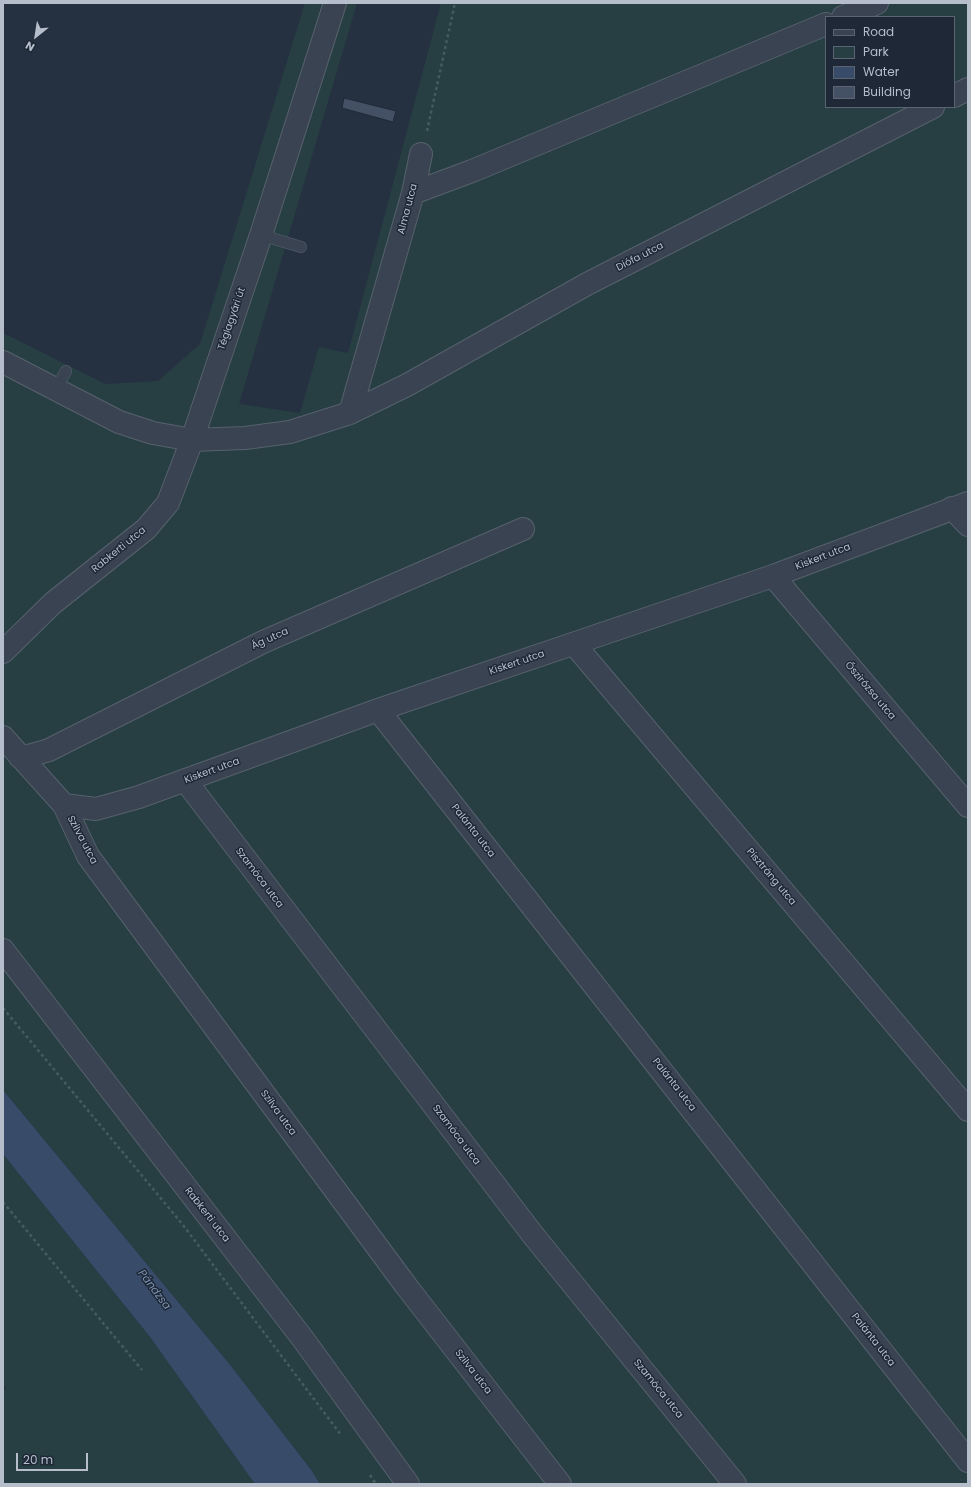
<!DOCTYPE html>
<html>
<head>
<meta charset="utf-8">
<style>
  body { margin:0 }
  #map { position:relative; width:971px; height:1487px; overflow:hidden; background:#253141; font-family:Poppins,sans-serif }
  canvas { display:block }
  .frame { position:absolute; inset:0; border:4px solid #b6becb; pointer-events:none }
  .legend { position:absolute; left:825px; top:16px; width:130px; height:92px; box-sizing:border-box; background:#1e2836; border:1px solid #5b6472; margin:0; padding:5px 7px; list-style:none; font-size:12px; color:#b6becb }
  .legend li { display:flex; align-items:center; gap:8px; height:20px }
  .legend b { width:20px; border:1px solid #5b6472 }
  .north { position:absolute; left:16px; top:16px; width:40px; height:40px; -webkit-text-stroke:3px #1e2836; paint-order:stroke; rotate:210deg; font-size:11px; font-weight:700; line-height:16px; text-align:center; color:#b6becb }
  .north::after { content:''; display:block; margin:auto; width:14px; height:18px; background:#b6becb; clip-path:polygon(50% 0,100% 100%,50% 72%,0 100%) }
  .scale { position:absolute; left:16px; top:1453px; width:72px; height:18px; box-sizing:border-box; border:2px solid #b6becb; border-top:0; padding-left:5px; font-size:12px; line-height:14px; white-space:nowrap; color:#b6becb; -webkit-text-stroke:3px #1e2836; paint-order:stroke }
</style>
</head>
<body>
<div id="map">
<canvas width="971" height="1487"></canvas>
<div class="frame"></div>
<ul class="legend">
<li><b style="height:5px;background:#394351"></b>Road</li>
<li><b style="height:11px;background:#273f42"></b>Park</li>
<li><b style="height:11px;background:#384b69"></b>Water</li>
<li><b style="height:11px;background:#445064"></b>Building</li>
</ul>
<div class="north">N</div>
<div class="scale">20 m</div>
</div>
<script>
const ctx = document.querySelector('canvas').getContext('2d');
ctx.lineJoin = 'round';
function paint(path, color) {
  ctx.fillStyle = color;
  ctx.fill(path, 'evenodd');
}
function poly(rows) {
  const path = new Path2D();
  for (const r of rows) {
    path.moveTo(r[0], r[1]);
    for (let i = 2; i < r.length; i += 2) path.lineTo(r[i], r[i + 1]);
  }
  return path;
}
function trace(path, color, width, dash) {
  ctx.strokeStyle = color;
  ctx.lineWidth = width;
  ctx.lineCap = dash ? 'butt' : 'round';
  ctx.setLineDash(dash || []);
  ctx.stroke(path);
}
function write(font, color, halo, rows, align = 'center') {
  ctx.font = font + ' Poppins,sans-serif';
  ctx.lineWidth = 3;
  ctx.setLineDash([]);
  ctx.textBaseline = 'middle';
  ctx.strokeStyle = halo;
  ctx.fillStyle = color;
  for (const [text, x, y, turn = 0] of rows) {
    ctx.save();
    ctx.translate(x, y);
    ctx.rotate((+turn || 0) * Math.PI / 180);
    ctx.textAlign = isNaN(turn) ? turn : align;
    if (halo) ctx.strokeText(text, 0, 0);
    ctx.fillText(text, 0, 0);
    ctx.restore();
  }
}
const green = poly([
  [305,3,357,3,239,404,300,413,319,347,348,353,441,3,968,3,968,1484,320,1484,312,1471,231,1366,3,1090,3,333,105,384,158,381,200,344],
  [826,17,954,17,954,107,826,107],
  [3,1154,150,1337,255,1484,3,1484,3,1391,6,1388,3,1385]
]);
const water = poly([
  [3,1090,231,1366,312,1471,320,1484,255,1484,150,1337,3,1154]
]);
const building = poly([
  [344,98,396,111,393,122,342,108,344,98]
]);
const path = poly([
  [427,131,455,3],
  [3,1008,183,1225,341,1435],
  [3,1202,142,1370],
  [370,1475,376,1484]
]);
const service = poly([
  [261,235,301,247],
  [56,389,66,371]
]);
const minor = poly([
  [843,17,877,3],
  [954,96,968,89],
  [413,193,472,171,826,24],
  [3,362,119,422,153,433,192,440,245,438,290,432,350,413,407,385,587,284,933,107],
  [350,413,413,193,421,154],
  [952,508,968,525],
  [773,576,968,806],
  [574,644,968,1110],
  [3,652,53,603,146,529,168,503,192,440,261,235,335,3],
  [378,710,968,1461],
  [3,737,64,805,88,856,407,1287,560,1484],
  [20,757,32,755,49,750,263,642,523,529],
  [185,780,533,1235,735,1484],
  [64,805,96,809,139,797,378,710,773,576,968,503],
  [3,950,303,1339,408,1484]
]);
const streetNames = [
  ["Alma utca",408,209,-75],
  ["Diófa utca",640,257,-27],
  ["Téglagyári út",232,319,-71],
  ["Rabkerti utca",119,550,-39],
  ["Kiskert utca",823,557,-21],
  ["Ág utca",270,639,-24],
  ["Kiskert utca",517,663,-19],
  ["Őszirózsa utca",870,691,50],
  ["Kiskert utca",212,771,-20],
  ["Palánta utca",473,831,52],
  ["Szilva utca",82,840,62],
  ["Pisztráng utca",771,877,50],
  ["Szamóca utca",259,878,53],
  ["Palánta utca",674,1085,52],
  ["Szilva utca",278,1113,54],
  ["Szamóca utca",456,1135,53],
  ["Rabkerti utca",207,1215,52],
  ["Palánta utca",873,1340,52],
  ["Szilva utca",473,1372,52],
  ["Szamóca utca",658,1389,51]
];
const waterNames = [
  ["Pándzsa",154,1290,53]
];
paint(green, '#273f42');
paint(water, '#384b69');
paint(building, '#445064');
trace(building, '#202a38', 1);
trace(service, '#57616e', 12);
trace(minor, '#57616e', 24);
trace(path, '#455c5f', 2.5, [3, 3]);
trace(service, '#394351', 11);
trace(minor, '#394351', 22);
write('10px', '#b6becb', '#1e2836', streetNames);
write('italic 11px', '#7d93b3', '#1e2836', waterNames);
</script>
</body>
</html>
